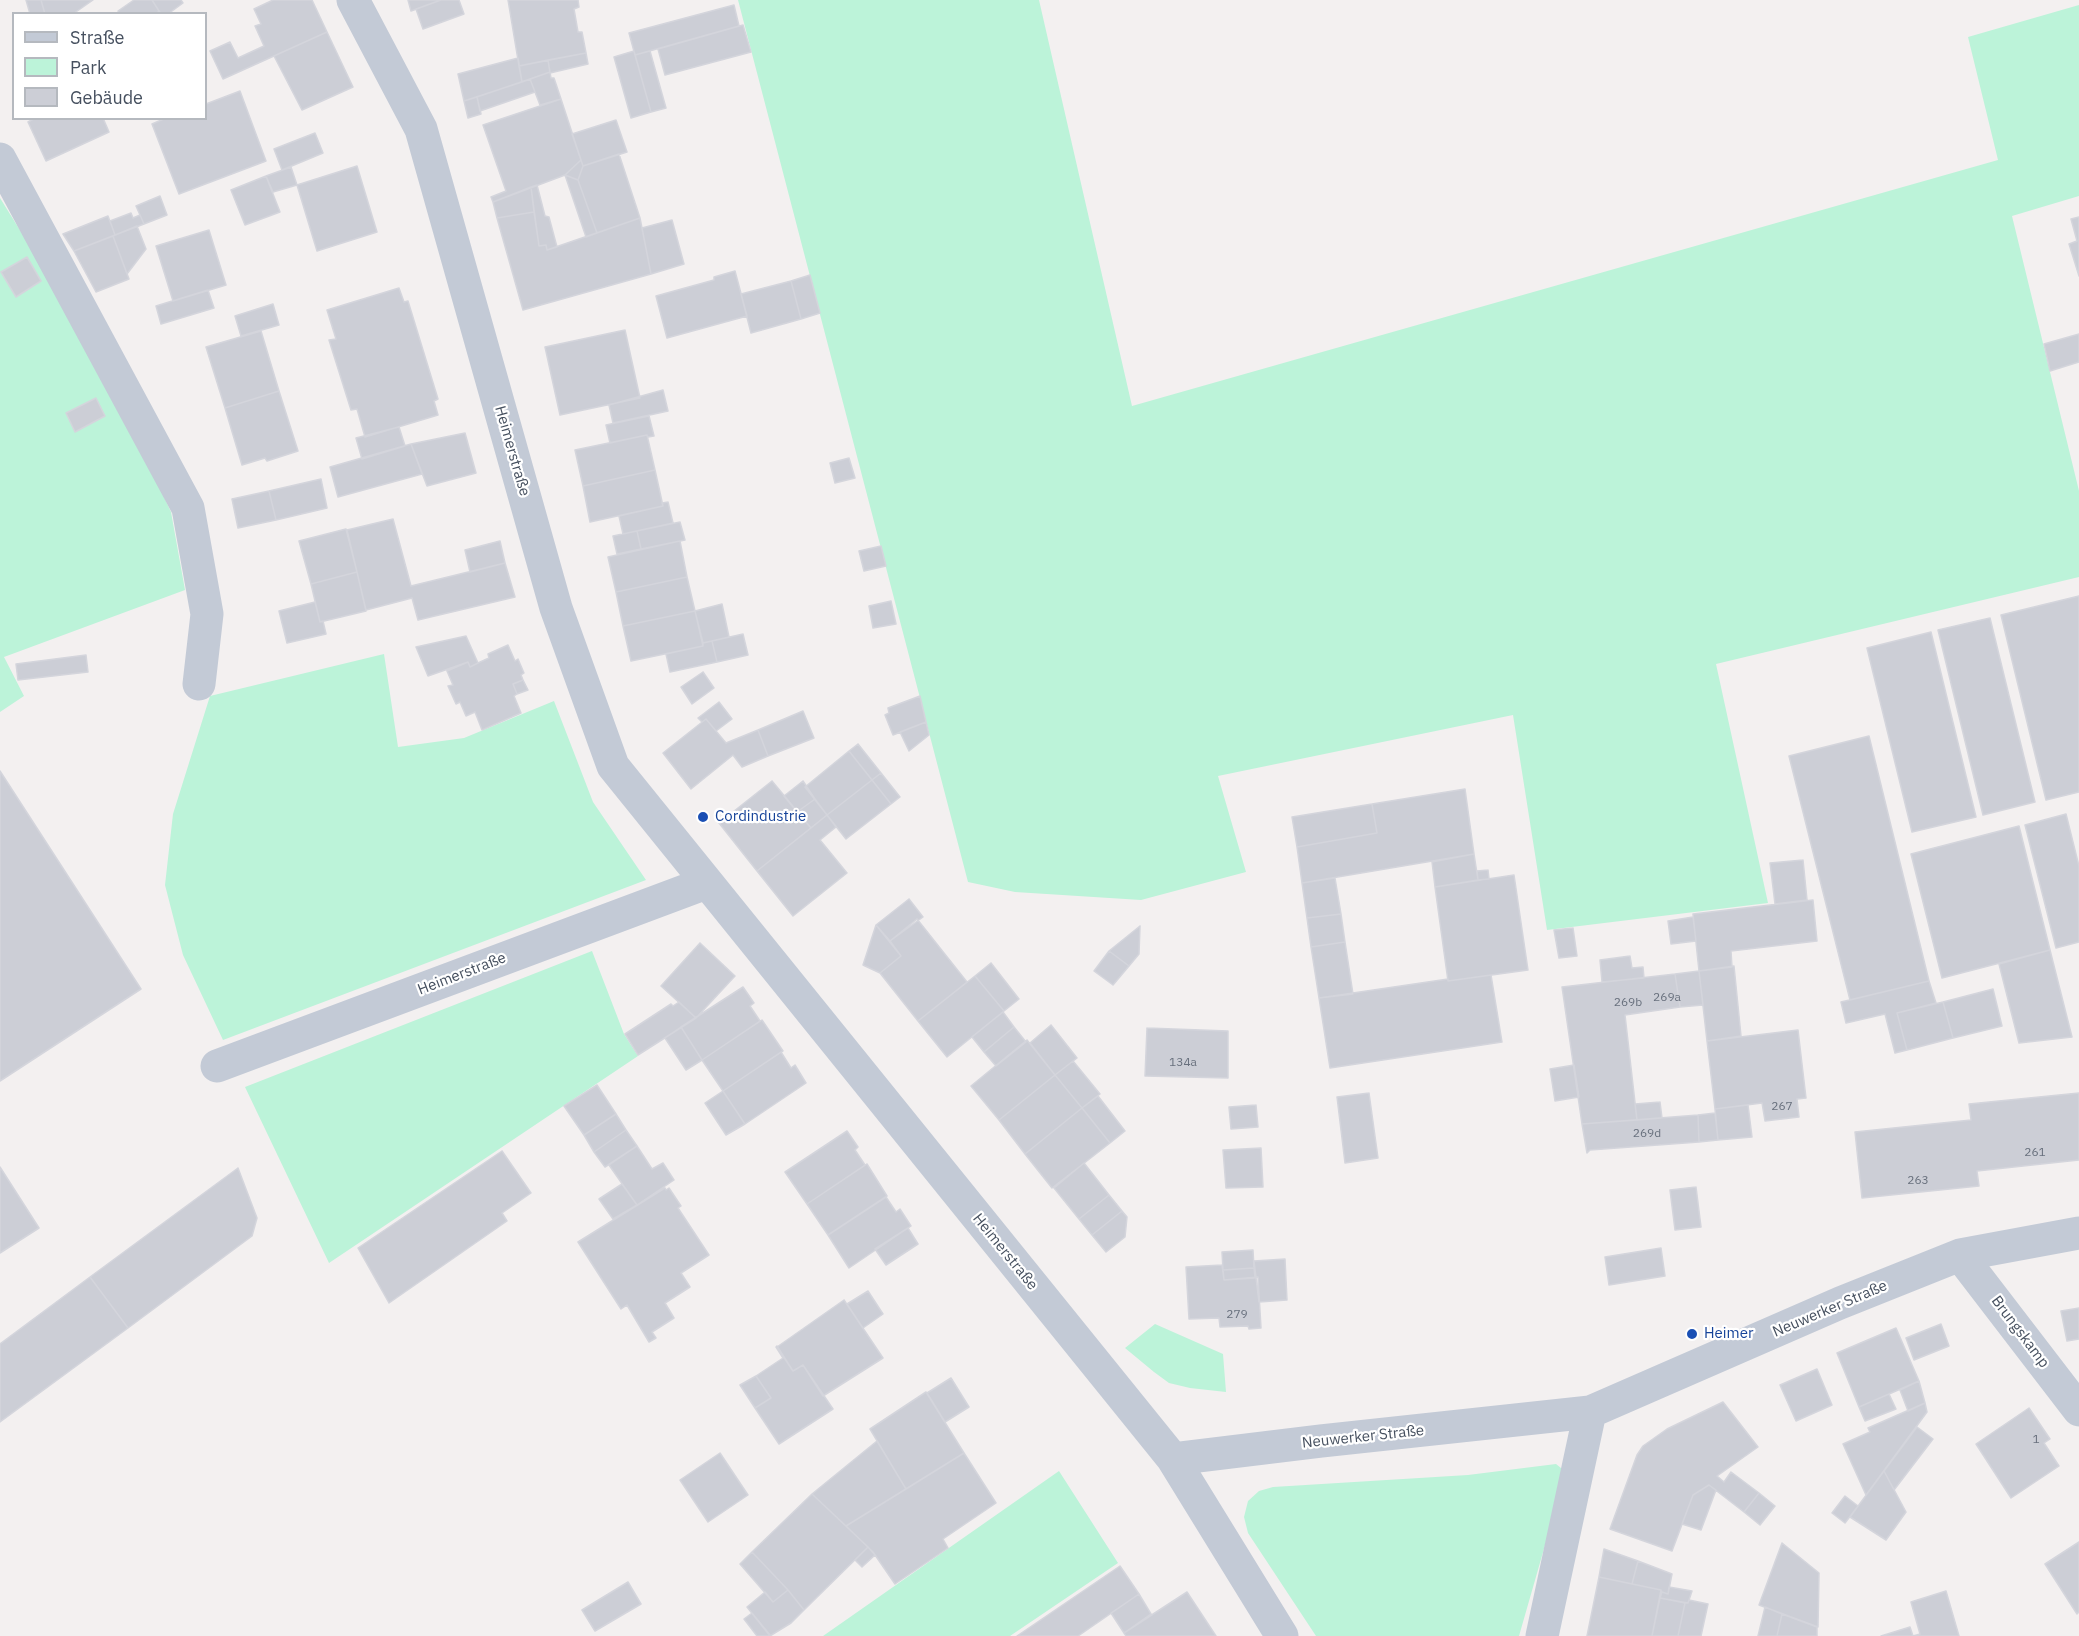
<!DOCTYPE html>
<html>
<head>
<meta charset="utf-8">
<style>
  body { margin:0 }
  #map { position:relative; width:2079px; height:1636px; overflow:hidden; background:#f3f0f0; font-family:"IBM Plex Sans",sans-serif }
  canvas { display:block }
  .legend { position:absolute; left:12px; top:12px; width:195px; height:108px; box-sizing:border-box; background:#fff; border:2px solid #b5b9bf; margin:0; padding:8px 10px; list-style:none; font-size:18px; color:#46505f }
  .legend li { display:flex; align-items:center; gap:12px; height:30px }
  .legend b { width:30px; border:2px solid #b5b9bf }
</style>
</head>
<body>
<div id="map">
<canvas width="2079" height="1636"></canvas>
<ul class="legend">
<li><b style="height:8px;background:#c3cad6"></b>Straße</li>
<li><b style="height:16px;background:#bcf3d9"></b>Park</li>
<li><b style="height:16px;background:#ccced6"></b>Gebäude</li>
</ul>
</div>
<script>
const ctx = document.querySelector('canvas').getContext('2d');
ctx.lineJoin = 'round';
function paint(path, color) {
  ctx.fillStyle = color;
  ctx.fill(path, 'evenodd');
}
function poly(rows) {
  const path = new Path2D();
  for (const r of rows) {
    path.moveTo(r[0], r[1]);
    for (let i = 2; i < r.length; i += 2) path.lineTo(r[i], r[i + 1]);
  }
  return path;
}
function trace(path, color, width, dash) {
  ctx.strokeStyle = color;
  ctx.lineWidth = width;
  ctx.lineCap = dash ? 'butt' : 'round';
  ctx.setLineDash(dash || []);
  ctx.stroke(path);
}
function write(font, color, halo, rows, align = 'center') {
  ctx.font = font + ' "IBM Plex Sans",sans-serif';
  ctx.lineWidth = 4.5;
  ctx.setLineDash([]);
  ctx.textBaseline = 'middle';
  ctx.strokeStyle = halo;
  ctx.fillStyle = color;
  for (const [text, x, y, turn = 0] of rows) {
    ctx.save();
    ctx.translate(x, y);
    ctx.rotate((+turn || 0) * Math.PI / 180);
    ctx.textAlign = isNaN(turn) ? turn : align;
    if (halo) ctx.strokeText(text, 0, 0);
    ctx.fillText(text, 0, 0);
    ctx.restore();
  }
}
const green = poly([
  [738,0,1039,0,1132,406,1998,160,1968,37,2079,5,2079,196,2012,216,2079,491,2079,577,1716,664,1768,903,1547,930,1513,715,1218,776,1246,872,1141,900,1015,892,968,882],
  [0,198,100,359,171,512,185,590,4,657,24,696,0,712],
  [384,654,398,747,464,738,554,701,593,802,646,880,223,1040,183,955,165,885,173,814,210,696],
  [592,951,624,1034,638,1056,329,1263,245,1087],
  [1155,1324,1223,1354,1226,1392,1190,1388,1169,1383,1154,1372,1125,1348],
  [1556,1464,1566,1472,1519,1636,1316,1636,1248,1533,1244,1517,1248,1501,1259,1491,1273,1487,1468,1475],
  [1059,1471,1118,1563,1010,1636,823,1636]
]);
const building = poly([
  [26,0,41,0,45,14,30,14,26,0],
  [41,0,93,0,73,14,45,14,41,0],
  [134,0,152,0,159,11,156,14,120,14,118,11,134,0],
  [152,0,181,0,183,3,168,14,161,14,152,0],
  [273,0,312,0,327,32,223,79,210,51,230,42,238,58,264,46,255,26,261,24,254,9,273,0],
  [408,0,441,0,411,11,408,0],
  [441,0,459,0,464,14,423,29,416,9,441,0],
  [508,0,578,0,579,7,574,9,578,32,582,32,586,53,519,66,508,0],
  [734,5,739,26,635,55,629,33,734,5],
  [743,25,751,52,665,75,658,49,743,25],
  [327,32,353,87,302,110,274,56,327,32],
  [634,51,651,112,631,118,614,57,634,51],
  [650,51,666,108,651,112,635,55,650,51],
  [586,53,588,64,550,73,548,60,586,53],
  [518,58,522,82,464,101,458,74,518,58],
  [548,60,550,72,522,82,519,66,548,60],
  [550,72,551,78,554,78,561,99,540,105,530,79,550,72],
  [530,79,535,92,480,111,477,97,530,79],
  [240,91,266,161,179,194,152,124,166,118,206,118,206,104,240,91],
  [477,97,481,114,468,118,464,101,477,97],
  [561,99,581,160,565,175,493,202,491,197,506,191,483,125,561,99],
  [103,118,109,132,46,161,28,122,35,118,103,118],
  [616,120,627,152,583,166,572,134,616,120],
  [315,133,323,153,282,170,274,149,315,133],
  [619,154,640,218,597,233,578,180,583,166,619,154],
  [581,160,583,166,578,180,565,175,581,160],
  [357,166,377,232,317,251,297,185,357,166],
  [291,167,297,185,273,192,266,176,291,167],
  [565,175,578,180,597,233,586,237,565,175],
  [266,176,280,212,245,225,231,190,266,176],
  [537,185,545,216,549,217,557,247,547,250,546,245,539,246,531,187,537,185],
  [531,187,534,212,497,218,493,202,531,187],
  [160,196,167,215,144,224,136,206,160,196],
  [534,212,539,246,546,245,547,250,640,218,651,274,523,310,497,218,534,212],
  [131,213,133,218,140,215,144,224,115,235,110,221,131,213],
  [108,216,115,235,74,251,63,234,108,216],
  [2079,217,2079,276,2069,244,2077,241,2071,219,2079,217],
  [672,220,684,264,651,274,642,228,672,220],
  [137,226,146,249,127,274,113,236,137,226],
  [209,230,226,285,173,301,156,246,209,230],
  [113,236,129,279,96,292,74,251,113,236],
  [27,257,41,281,16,297,1,272,27,257],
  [735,271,747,316,667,338,656,296,714,280,714,277,735,271],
  [810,275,820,313,801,319,791,281,810,275],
  [791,281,801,319,751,333,741,294,791,281],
  [399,288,404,302,408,301,438,399,434,401,438,415,365,437,357,409,351,410,329,340,336,339,327,310,399,288],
  [208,290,214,308,161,324,156,306,208,290],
  [273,304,279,325,241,336,235,316,273,304],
  [625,330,640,398,560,415,545,347,625,330],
  [261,331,279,391,225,408,206,347,261,331],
  [2079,334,2079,362,2050,371,2044,344,2079,334],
  [663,390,668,411,613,423,609,405,663,390],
  [279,391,298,451,267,461,265,458,242,465,225,408,279,391],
  [96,398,105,416,75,432,66,413,96,398],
  [649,416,654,436,648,437,647,435,610,443,606,425,649,416],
  [399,427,405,446,362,459,356,438,399,427],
  [465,433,476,473,427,486,411,444,465,433],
  [647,435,655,470,583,486,575,450,647,435],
  [411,444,422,474,338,497,330,467,411,444],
  [849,458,855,478,835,483,830,463,849,458],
  [655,470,663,506,590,522,583,486,655,470],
  [321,479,327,508,276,520,269,491,321,479],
  [269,491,276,520,238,528,232,499,269,491],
  [668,502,673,523,623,534,619,516,663,506,662,503,668,502],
  [393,519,411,586,505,563,515,597,418,620,412,598,366,610,347,530,393,519],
  [680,522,685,540,641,549,637,531,680,522],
  [346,529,357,572,311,584,299,541,346,529],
  [637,531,641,549,617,554,613,536,637,531],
  [500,541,505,563,470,572,465,550,500,541],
  [680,541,687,577,616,592,608,557,680,541],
  [881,546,886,566,864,571,859,551,881,546],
  [357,572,366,611,320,622,311,584,357,572],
  [687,577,695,611,623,626,616,592,687,577],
  [2079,596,2079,792,2046,800,2001,615,2079,596],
  [891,601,896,624,873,628,869,606,891,601],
  [315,602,320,622,323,621,326,634,287,643,279,611,315,602],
  [722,604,729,637,703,643,695,611,722,604],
  [695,611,703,646,631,661,623,626,695,611],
  [1990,618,2035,802,1983,815,1938,630,1990,618],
  [1931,632,1976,817,1912,832,1867,648,1931,632],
  [743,634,748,655,717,662,712,641,743,634],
  [466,636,478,663,470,667,468,662,428,676,416,647,466,636],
  [712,641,717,662,670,672,666,654,703,646,703,643,712,641],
  [508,645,515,661,518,659,524,673,521,675,523,680,513,684,517,694,514,696,521,713,482,730,475,712,466,716,460,702,456,704,448,686,453,685,447,671,468,662,470,667,478,663,489,658,488,654,508,645],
  [86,655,88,672,18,680,16,664,86,655],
  [703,672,714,688,692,704,681,687,703,672],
  [523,680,528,690,517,694,513,684,523,680],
  [920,696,926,722,893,735,885,715,889,713,888,708,920,696],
  [719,702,732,719,716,731,706,719,702,722,698,718,719,702],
  [803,711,814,738,768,756,758,730,803,711],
  [706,719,726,743,758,730,768,756,742,767,733,755,691,789,663,753,706,719],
  [926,722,929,735,909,751,900,732,926,722],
  [1869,736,1929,981,1850,1000,1789,756,1869,736],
  [858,744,881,773,872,780,849,751,858,744],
  [849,751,872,780,827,815,805,787,849,751],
  [0,771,141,989,0,1081,0,771],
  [881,773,900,797,891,804,872,780,881,773],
  [872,780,891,804,846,839,827,815,872,780],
  [772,781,811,828,757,871,719,823,772,781],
  [803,781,815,799,797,812,784,796,803,781],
  [1465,789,1474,854,1302,883,1297,847,1377,833,1372,804,1465,789],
  [815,799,827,815,811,828,797,812,815,799],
  [1372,804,1377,833,1297,847,1292,817,1372,804],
  [2066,814,2079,866,2079,942,2056,948,2025,825,2066,814],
  [827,815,836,827,820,840,847,873,793,916,757,871,827,815],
  [2019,826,2050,950,1942,978,1911,854,2019,826],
  [1474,854,1478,880,1435,887,1432,862,1474,854],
  [1803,860,1807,900,1775,904,1770,863,1803,860],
  [1488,870,1489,879,1478,880,1477,871,1488,870],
  [1514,875,1528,970,1448,981,1435,887,1514,875],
  [1335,878,1341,914,1307,918,1302,883,1335,878],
  [909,899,923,917,890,941,876,925,909,899],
  [1813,900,1817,941,1731,951,1732,967,1699,971,1693,914,1813,900],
  [1341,914,1345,942,1311,947,1307,918,1341,914],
  [1693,917,1696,941,1671,944,1668,921,1693,917],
  [917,919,967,982,918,1021,880,973,901,956,890,941,917,919],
  [876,925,901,956,880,973,863,965,876,925],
  [1140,926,1139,954,1129,966,1109,951,1140,926],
  [1573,928,1577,956,1559,958,1554,930,1573,928],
  [1345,942,1353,994,1319,998,1311,947,1345,942],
  [700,943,735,976,696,1018,661,986,700,943],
  [2050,950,2072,1037,2019,1043,1999,964,2050,950],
  [1109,951,1129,966,1113,985,1094,971,1109,951],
  [1630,956,1632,968,1643,967,1644,978,1602,982,1600,960,1630,956],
  [991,963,1019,999,1004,1011,975,976,991,963],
  [1734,966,1741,1036,1707,1041,1699,971,1734,966],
  [1699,971,1703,1005,1680,1007,1675,974,1699,971],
  [1675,974,1680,1007,1625,1015,1637,1120,1582,1124,1562,987,1675,974],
  [1491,975,1502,1042,1330,1068,1319,998,1448,979,1448,981,1491,975],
  [975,976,1004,1011,947,1057,918,1021,975,976],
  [1929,981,1936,1003,1897,1013,1907,1050,1895,1053,1885,1014,1846,1023,1841,1002,1929,981],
  [743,987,754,1003,750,1006,760,1021,702,1060,681,1027,743,987],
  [1993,989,2002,1026,1953,1038,1943,1002,1993,989],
  [679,1002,696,1018,638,1055,625,1034,671,1004,673,1006,679,1002],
  [1943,1002,1953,1038,1907,1050,1897,1013,1943,1002],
  [1003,1012,1014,1027,984,1052,972,1037,1003,1012],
  [762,1020,783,1051,723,1091,702,1060,762,1020],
  [1051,1025,1077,1058,1055,1075,1030,1043,1051,1025],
  [681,1027,702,1060,686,1070,665,1038,681,1027],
  [1014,1027,1026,1042,996,1066,984,1052,1014,1027],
  [1147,1028,1228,1031,1228,1078,1145,1076,1147,1028],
  [1798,1030,1806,1098,1797,1099,1799,1117,1765,1121,1762,1103,1715,1109,1707,1041,1798,1030],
  [1027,1040,1055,1075,999,1120,971,1086,1027,1040],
  [781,1052,791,1068,795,1065,806,1083,745,1124,723,1091,781,1052],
  [1073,1061,1100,1094,1082,1108,1055,1075,1073,1061],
  [1574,1065,1579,1097,1555,1101,1550,1069,1574,1065],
  [1055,1075,1082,1108,1025,1154,999,1120,1055,1075],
  [597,1085,616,1114,584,1135,564,1106,597,1085],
  [723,1091,745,1124,726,1135,705,1103,723,1091],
  [1369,1093,1378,1158,1345,1163,1337,1097,1369,1093],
  [2079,1093,2079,1160,1977,1171,1979,1186,1862,1198,1855,1132,1971,1120,1969,1104,2079,1093],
  [1098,1096,1125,1131,1110,1143,1082,1108,1098,1096],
  [1660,1102,1662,1118,1637,1120,1635,1104,1660,1102],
  [1256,1105,1258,1127,1231,1129,1229,1107,1256,1105],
  [1748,1105,1752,1137,1718,1140,1715,1109,1748,1105],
  [1082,1108,1110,1143,1052,1188,1025,1154,1082,1108],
  [1715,1113,1718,1140,1699,1142,1698,1115,1715,1113],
  [616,1114,626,1130,594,1152,584,1135,616,1114],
  [1698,1115,1699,1142,1590,1150,1587,1153,1582,1124,1698,1115],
  [626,1130,637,1146,605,1167,594,1152,626,1130],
  [847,1131,858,1147,855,1150,865,1165,807,1204,785,1172,847,1131],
  [637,1146,652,1169,663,1163,674,1180,637,1205,609,1165,637,1146],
  [1261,1148,1263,1187,1226,1188,1223,1150,1261,1148],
  [502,1151,531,1193,502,1213,507,1221,389,1303,358,1248,502,1151],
  [1084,1163,1109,1195,1079,1219,1054,1188,1084,1163],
  [867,1164,887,1196,828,1235,807,1204,867,1164],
  [0,1167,39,1228,0,1253,0,1167],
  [238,1168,257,1218,252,1236,128,1328,90,1277,238,1168],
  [622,1184,637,1205,613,1219,599,1199,622,1184],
  [1696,1187,1701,1227,1675,1230,1670,1190,1696,1187],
  [665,1188,666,1190,669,1188,681,1206,678,1208,709,1255,681,1273,690,1287,665,1303,674,1318,652,1332,656,1338,649,1342,627,1305,621,1309,578,1242,665,1188],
  [1109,1195,1122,1211,1092,1235,1079,1219,1109,1195],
  [886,1197,896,1212,900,1209,911,1226,849,1268,828,1235,886,1197],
  [1122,1211,1127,1217,1125,1237,1106,1252,1092,1235,1122,1211],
  [908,1228,918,1244,886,1265,875,1249,908,1228],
  [1661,1248,1665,1276,1609,1285,1605,1257,1661,1248],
  [1253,1250,1254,1268,1223,1270,1222,1252,1253,1250],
  [1285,1259,1287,1300,1259,1302,1254,1261,1285,1259],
  [1222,1265,1224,1280,1258,1277,1261,1328,1249,1329,1248,1326,1220,1327,1219,1318,1189,1319,1186,1267,1222,1265],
  [1254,1268,1255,1278,1224,1280,1223,1270,1254,1268],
  [90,1277,128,1328,0,1422,0,1344,90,1277],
  [868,1291,883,1314,863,1328,847,1304,868,1291],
  [844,1300,883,1358,823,1396,803,1365,793,1371,777,1347,844,1300],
  [2079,1308,2079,1339,2067,1341,2061,1311,2079,1308],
  [1941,1324,1949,1346,1914,1360,1906,1338,1941,1324],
  [1896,1328,1919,1381,1859,1407,1837,1353,1896,1328],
  [777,1346,793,1371,803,1365,833,1409,779,1444,755,1408,771,1398,756,1376,783,1358,776,1347,777,1346],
  [1817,1369,1832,1405,1796,1421,1780,1385,1817,1369],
  [756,1376,771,1398,755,1408,740,1385,756,1376],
  [951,1378,969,1407,945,1422,927,1393,951,1378],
  [1919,1381,1925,1403,1908,1411,1900,1390,1919,1381],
  [926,1392,964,1453,906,1489,870,1429,926,1392],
  [1889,1394,1896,1409,1865,1421,1859,1407,1889,1394],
  [1723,1402,1758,1447,1717,1476,1724,1482,1731,1472,1759,1493,1744,1512,1709,1485,1693,1495,1672,1551,1610,1529,1637,1455,1643,1446,1667,1429,1723,1402],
  [1925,1403,1927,1412,1866,1495,1843,1444,1870,1432,1868,1428,1925,1403],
  [2029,1408,2050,1439,2044,1443,2059,1466,2011,1498,1976,1444,2029,1408],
  [1917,1427,1933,1439,1894,1490,1884,1471,1917,1427],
  [877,1441,906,1489,846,1526,812,1494,877,1441],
  [720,1453,748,1495,708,1522,680,1480,720,1453],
  [964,1453,996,1503,943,1539,948,1548,895,1584,873,1552,846,1526,964,1453],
  [1884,1471,1906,1512,1886,1540,1850,1517,1884,1471],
  [1709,1485,1716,1490,1701,1530,1682,1524,1693,1495,1709,1485],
  [1759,1493,1775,1506,1760,1525,1744,1512,1759,1493],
  [812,1494,868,1547,804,1610,788,1590,752,1552,812,1494],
  [1845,1496,1858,1506,1845,1523,1832,1513,1845,1496],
  [2079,1542,2079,1612,2077,1614,2045,1564,2079,1542],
  [1782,1543,1819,1573,1818,1627,1759,1605,1782,1543],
  [868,1547,875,1555,862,1567,855,1560,868,1547],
  [1604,1549,1638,1561,1632,1584,1599,1577,1604,1549],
  [752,1552,788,1590,773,1602,740,1564,752,1552],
  [1638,1561,1672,1574,1668,1594,1662,1592,1661,1590,1632,1584,1638,1561],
  [1120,1566,1139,1594,1078,1636,1017,1636,1120,1566],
  [1599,1577,1661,1590,1652,1636,1587,1636,1599,1577],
  [628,1582,641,1604,595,1631,582,1610,628,1582],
  [1669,1587,1692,1591,1688,1603,1660,1598,1662,1592,1668,1594,1669,1587],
  [788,1590,804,1610,791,1623,770,1636,747,1607,765,1592,773,1602,788,1590],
  [1946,1591,1959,1636,1881,1636,1910,1627,1913,1636,1920,1634,1911,1602,1946,1591],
  [1187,1592,1216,1636,1126,1636,1124,1633,1187,1592],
  [1139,1594,1151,1614,1124,1633,1111,1613,1139,1594],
  [1660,1598,1685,1603,1678,1636,1652,1636,1660,1598],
  [1689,1600,1708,1604,1701,1636,1678,1636,1685,1603,1688,1603,1689,1600],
  [1765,1607,1782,1614,1777,1636,1758,1636,1765,1607],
  [752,1613,770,1635,768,1636,757,1636,744,1619,752,1613],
  [1782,1614,1817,1627,1817,1636,1777,1636,1782,1614]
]);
const minor = poly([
  [353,0,421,129,556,608,613,766,1173,1459,1282,1636],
  [0,159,188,508,207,614,199,684],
  [217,1066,706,883],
  [1960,1255,2079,1410],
  [1173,1459,1321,1441,1590,1412,1840,1303,1960,1255,2079,1233],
  [1542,1636,1590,1412]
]);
const markers = [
  [703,817,6,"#1a4fb4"],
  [1692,1334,6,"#1a4fb4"]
];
const numberNames = [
  ["269a",1667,998],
  ["269b",1628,1003],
  ["134a",1183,1063],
  ["267",1782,1107],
  ["269d",1647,1134],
  ["261",2035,1153],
  ["263",1918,1181],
  ["279",1237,1315],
  ["1",2036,1440]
];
const streetNames = [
  ["Heimerstraße",512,451,74],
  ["Heimerstraße",462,974,-21],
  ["Heimerstraße",1005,1252,51],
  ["Neuwerker Straße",1830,1309,-23],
  ["Brungskamp",2020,1332,53],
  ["Neuwerker Straße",1363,1437,-6]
];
const transitNames = [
  ["Cordindustrie",715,817],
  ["Heimer",1704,1334]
];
paint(green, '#bcf3d9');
paint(building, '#ccced6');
trace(building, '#d4d5dc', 1.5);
trace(minor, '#c3cad6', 33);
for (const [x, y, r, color] of markers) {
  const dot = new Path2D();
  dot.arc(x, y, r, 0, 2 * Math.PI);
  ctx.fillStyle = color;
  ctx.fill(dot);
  trace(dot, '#fff', 2);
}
write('12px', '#68707d', null, numberNames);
write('15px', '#46505f', '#fff', streetNames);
write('15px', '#164399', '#fff', transitNames, 'left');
</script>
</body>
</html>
